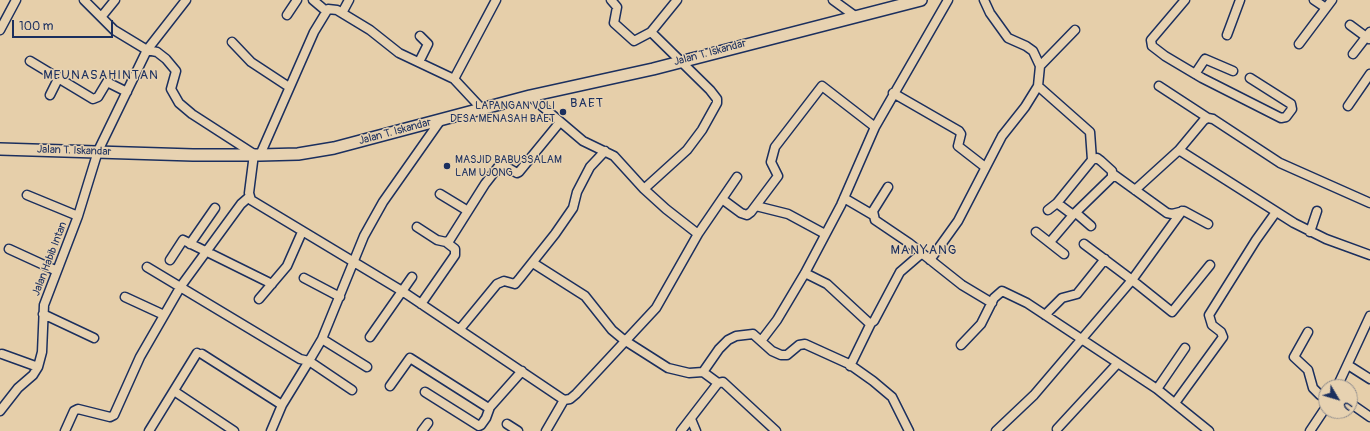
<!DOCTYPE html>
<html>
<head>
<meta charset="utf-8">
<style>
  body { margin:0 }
  #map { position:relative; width:1370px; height:431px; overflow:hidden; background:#e6cfaa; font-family:Pangolin,sans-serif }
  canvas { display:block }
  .north { position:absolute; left:1318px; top:379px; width:40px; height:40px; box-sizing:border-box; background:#e7d2b1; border:1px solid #959190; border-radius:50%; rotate:128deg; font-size:11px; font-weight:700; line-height:16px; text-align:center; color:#1b2f5e }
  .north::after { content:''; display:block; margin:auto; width:14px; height:18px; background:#1b2f5e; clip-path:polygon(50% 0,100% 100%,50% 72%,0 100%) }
  .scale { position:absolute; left:12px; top:20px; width:101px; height:18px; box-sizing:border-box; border:2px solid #1b2f5e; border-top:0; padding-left:5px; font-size:12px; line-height:14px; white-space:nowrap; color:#1b2f5e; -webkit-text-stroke:3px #e7d2b1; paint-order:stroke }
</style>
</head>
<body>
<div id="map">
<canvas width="1370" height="431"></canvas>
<div class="north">U</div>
<div class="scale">100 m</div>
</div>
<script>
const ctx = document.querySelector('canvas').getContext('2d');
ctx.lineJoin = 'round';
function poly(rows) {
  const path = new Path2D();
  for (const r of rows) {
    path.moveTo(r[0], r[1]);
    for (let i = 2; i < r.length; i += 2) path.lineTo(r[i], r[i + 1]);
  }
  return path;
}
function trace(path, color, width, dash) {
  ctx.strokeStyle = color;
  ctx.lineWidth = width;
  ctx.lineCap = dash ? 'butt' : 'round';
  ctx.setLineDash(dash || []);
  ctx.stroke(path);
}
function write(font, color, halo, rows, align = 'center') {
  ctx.font = font + ' Pangolin,sans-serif';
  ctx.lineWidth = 3;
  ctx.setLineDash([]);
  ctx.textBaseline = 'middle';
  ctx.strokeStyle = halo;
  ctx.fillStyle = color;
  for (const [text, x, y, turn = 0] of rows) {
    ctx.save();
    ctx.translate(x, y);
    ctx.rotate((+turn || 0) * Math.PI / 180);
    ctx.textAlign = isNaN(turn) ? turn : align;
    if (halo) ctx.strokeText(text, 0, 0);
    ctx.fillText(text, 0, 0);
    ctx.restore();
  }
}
const street = poly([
  [84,0,114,30,147,50,157,52,166,59,176,71,171,89,179,103,192,114,254,154,249,193,251,200,402,291,564,400,570,399,576,394,656,308,698,234,737,177],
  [313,0,326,11],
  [611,0,617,7,614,23,634,41,651,32,677,0],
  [833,0,855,16],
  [1185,0,1151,40,1152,46,1165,56,1202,78,1281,118,1286,117,1292,109,1291,104,1250,78],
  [1314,0,1326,8],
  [342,13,349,0],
  [287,15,297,0],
  [102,16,115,0],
  [1350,25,1369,39],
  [0,30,16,0],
  [1227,35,1240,0],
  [232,42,251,62,289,87],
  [1299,44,1332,0],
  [1353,54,1370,32],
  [30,61,93,99,98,97,107,82,127,92],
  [419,62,428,44,420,36],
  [1040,66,1075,30],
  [1195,74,1205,59,1233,71],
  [454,79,482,109],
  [1038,86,1090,132,1092,160],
  [1159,86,1208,118],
  [893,93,959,131,961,134,958,146,985,167],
  [50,95,59,77],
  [530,96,583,141,614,156,644,189,666,209,698,234],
  [1348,106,1370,74],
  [260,155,314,32,328,9,337,10,370,30,399,53,454,79,496,0],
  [1113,174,1167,213,1172,214,1184,211,1208,224],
  [888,187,873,211,875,220,909,243,962,285,992,303],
  [644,189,687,150,702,130,717,103,717,99,710,90,651,32],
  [1135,190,1179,150],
  [440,194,468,211],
  [27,195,78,216],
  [844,198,873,215],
  [722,199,741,213,747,215,751,212,778,176,771,162,775,147,822,86,875,127],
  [1057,203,1073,215],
  [1370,203,1280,163,1213,119,1208,118,1204,120,1179,150,1294,223,1326,239,1370,255],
  [756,206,788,214,825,234],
  [1048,210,1057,203,1092,160,1097,158,1101,161,1112,171,1112,177,1073,215,1050,242],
  [1076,213,1091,226],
  [417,227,437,240,446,242,449,241,485,184,499,166,503,165,517,173,519,172,560,122],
  [1036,232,1064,254],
  [1310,232,1317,211],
  [190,244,215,208],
  [1084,244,1132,280,1182,211],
  [9,249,57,271],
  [170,260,183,240,272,284],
  [930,260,958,221,1002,136,1025,107,1038,86,1040,66,1033,51,1026,46,1008,38,990,13,984,0],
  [533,263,585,296,612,330,624,340,668,368,689,373,703,372,718,383,723,382,776,431],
  [147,267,300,359,309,361,322,339,364,236,383,202,440,121],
  [805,273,827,284,868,322,871,323,874,321,900,272,922,253],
  [304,278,340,297],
  [125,297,164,315],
  [259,299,287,266,302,232],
  [421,304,455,255,455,249,446,242],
  [43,314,94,338],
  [1045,315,1062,298,1077,294,1105,259],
  [460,329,497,284,504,281,515,284,520,278,555,234,573,208,577,192,590,167,605,151],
  [1308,332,1294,357,1308,370,1313,388,1320,395,1326,394],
  [370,337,412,277],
  [322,339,367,367],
  [761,341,777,320,805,273,841,205,875,127,948,0],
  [961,345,981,324,994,298,1002,291,1027,303,1157,389,1209,431],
  [2,354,38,367],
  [202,354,282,405],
  [1348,365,1370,379],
  [850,366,871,323],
  [703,372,719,349,728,340,736,336,753,334,772,351,781,355,787,355,799,345,805,344,849,364,873,381,892,397,909,431],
  [390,386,410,358,487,407,490,407,522,371],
  [1337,387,1370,316],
  [1157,389,1185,348],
  [174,391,234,431],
  [425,392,479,426,481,425,486,418,490,407],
  [1175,403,1223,337,1221,332,1212,325,1209,315,1256,240,1276,212],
  [1350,403,1370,417],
  [0,411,18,388,33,375,38,367,42,352,44,305,78,216,98,151,147,50,186,0],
  [691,419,696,431],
  [507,424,518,431],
  [1057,429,1117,364],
  [65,431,74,411,78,409,110,417,114,415,140,357,181,286,241,204,249,197],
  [149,431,197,353],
  [271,431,282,405,309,361,352,390],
  [422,431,428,423],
  [546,431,564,400],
  [681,431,718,383],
  [996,431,1034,395,1132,280,1172,312,1210,265],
  [1310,431,1326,407]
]);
const secondary = poly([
  [0,149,193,155,260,155,298,154,334,148,530,96,653,69,921,0]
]);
const markers = [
  [563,112,4,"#1b2f5e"],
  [447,166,4,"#1b2f5e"]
];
const streetNames = [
  ["Jalan T. Iskandar",710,53,-15],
  ["Jalan T. Iskandar",395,132,-15],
  ["Jalan T. Iskandar",74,151,2],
  ["Jalan Habib Intan",50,259,-69]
];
const poiNames = [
  ["LAPANGAN VOLI",555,106],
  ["DESA MENASAH BAET",555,119],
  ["MASJID BABUSSALAM",455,160,"left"],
  ["LAM UJONG",455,173,"left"]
];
const quarterNames = [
  ["MEUNASAHINTAN",101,76],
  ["BAET",587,104],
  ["MANYANG",924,251]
];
trace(street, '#1b2f5e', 11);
trace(secondary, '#1b2f5e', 14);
trace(street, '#e7d2b1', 8);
trace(secondary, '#e7d2b1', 11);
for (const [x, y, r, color] of markers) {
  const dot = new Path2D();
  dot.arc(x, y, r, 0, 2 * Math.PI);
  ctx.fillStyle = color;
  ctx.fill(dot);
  trace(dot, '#e7d2b1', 1.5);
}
write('11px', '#1b2f5e', '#e7d2b1', streetNames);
write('11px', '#1b2f5e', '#e7d2b1', poiNames, 'right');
ctx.letterSpacing = '1px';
write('13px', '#1b2f5e', '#e7d2b1', quarterNames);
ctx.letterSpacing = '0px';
</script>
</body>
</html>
